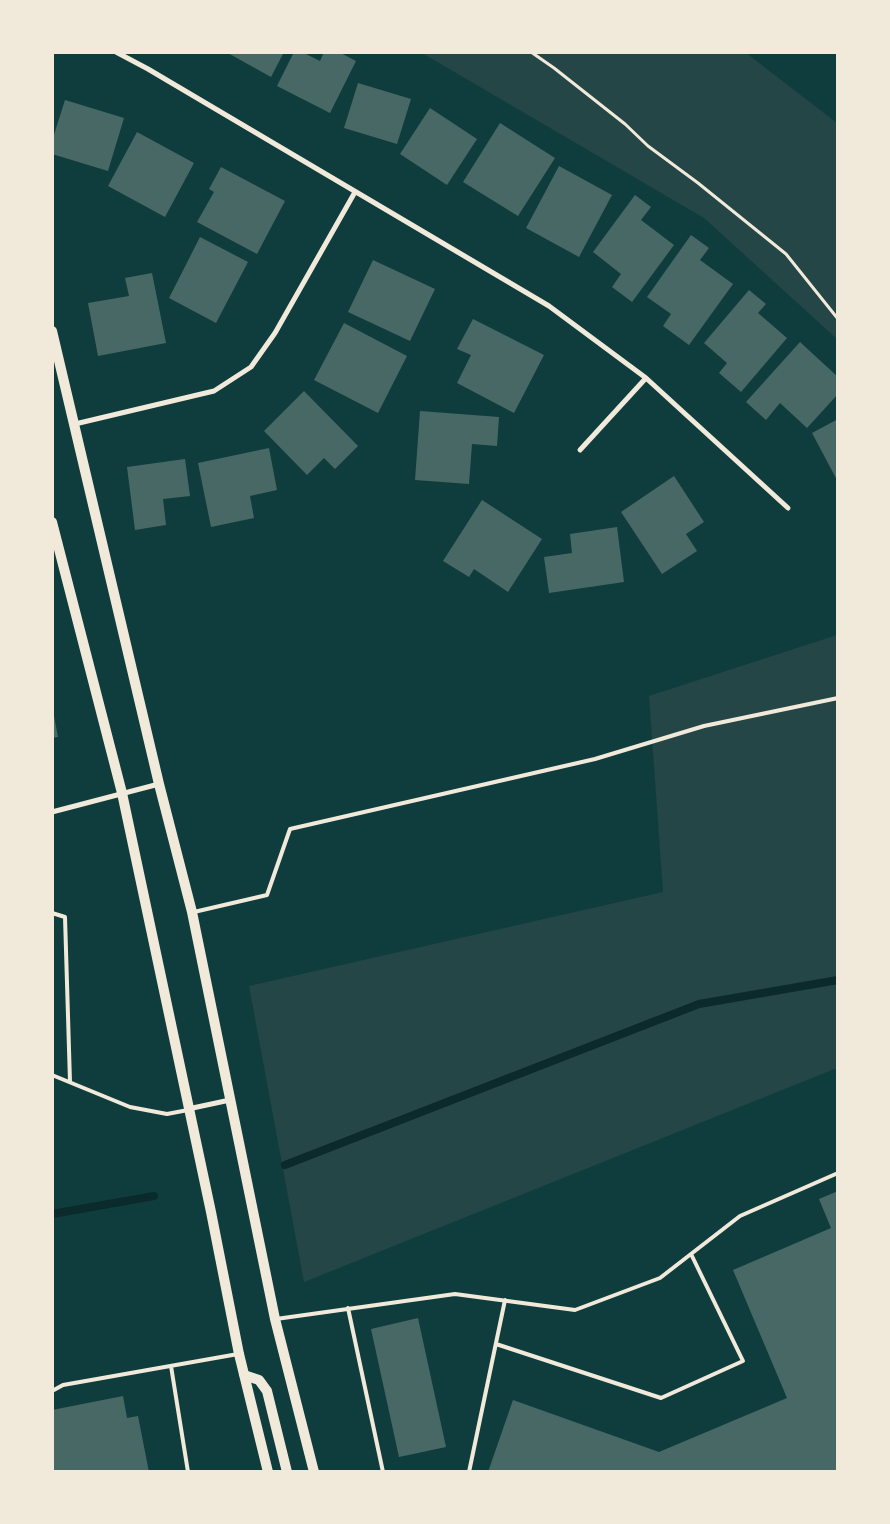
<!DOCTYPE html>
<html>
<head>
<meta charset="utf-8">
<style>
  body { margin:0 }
  #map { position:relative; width:890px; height:1524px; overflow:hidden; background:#0f3d3e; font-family:Rubik,sans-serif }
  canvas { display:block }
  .frame { position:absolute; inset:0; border:54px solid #f1e9da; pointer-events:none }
</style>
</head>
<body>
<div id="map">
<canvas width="890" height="1524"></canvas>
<div class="frame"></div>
</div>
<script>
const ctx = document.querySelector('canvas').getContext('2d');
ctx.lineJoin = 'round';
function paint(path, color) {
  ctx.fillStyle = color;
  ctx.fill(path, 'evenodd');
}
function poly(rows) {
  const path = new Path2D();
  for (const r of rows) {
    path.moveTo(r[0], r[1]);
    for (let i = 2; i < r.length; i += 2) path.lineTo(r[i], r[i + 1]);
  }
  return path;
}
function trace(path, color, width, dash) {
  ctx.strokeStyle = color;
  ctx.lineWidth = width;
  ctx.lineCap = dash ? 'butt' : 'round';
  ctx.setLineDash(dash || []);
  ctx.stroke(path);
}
const green = poly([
  [422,53,746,53,837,123,837,339,704,218],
  [837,635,837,1068,304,1282,249,986,663,892,649,696]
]);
const stream = poly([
  [285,1165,699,1004,838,980],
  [52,1214,154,1196]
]);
const building = poly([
  [226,52,284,52,271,77],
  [294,52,302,52,320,61,324,52,339,52,356,61,330,113,277,86],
  [358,83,411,99,397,144,344,128],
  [65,100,124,118,108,171,52,154,52,141],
  [430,108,477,139,447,185,400,154],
  [500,123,555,158,518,216,463,182],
  [137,132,194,163,165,217,108,186],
  [559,166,612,195,579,257,526,228],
  [221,167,285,201,257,254,197,222,214,192,209,189],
  [635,195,651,207,641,220,674,245,632,302,612,287,621,274,593,252],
  [691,235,709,248,700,260,733,284,689,345,663,326,671,314,647,297],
  [200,237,248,262,216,323,169,298],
  [373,260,435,289,410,341,348,312],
  [152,273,166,343,98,356,88,303,129,296,125,278],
  [749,290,766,304,758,313,787,338,741,392,719,373,727,363,704,343],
  [473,319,544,355,514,413,457,383,471,355,457,349],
  [344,323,407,356,378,413,314,380],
  [800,342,838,377,838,394,807,428,780,403,766,420,746,402],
  [304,391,358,446,335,469,324,458,307,475,264,431],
  [420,411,499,417,497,446,472,444,469,484,415,480],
  [838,419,838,482,812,433],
  [269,448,277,490,250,496,254,518,211,527,198,463],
  [185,459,190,496,163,499,166,525,135,530,127,467],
  [674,476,704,522,686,534,697,551,662,574,621,512],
  [482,500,542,539,508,592,474,569,469,577,443,561],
  [617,527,624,582,549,593,544,557,572,553,570,534],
  [52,705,58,737,52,738],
  [838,1191,838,1470,834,1472,488,1472,513,1400,659,1452,787,1398,733,1270,831,1228,819,1199],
  [418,1318,446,1447,399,1457,371,1329],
  [123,1396,127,1418,138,1416,149,1472,52,1472,52,1410]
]);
const path = poly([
  [531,52,554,68,625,124,648,146,698,183,786,254,838,319]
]);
const service = poly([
  [194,912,267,895,290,829,595,759,704,726,838,698],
  [52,913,65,917,70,1082],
  [52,1075,130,1107,167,1114,188,1110],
  [348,1308,383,1472],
  [276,1319,455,1294,575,1310,660,1278,740,1216,838,1173],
  [496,1344,661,1398,743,1361,691,1254],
  [171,1366,188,1472],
  [52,1391,63,1385,238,1354],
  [469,1472,505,1300]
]);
const minor = poly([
  [116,52,148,69,549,306,646,378,788,508],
  [75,424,214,391,251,367,275,333,355,192],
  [580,450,646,378],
  [52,812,159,784],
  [188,1109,230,1100]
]);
const secondary = poly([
  [52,331,159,784,192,912,275,1319,314,1472],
  [52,522,122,793,211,1212,239,1354,268,1472],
  [244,1375,259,1380,267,1391,287,1472]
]);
paint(green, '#244646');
trace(stream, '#0a2a2b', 8);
paint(building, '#486865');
trace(path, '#f1e9da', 3);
trace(service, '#f1e9da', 4);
trace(minor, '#f1e9da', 5);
trace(secondary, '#f1e9da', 10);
</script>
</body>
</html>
